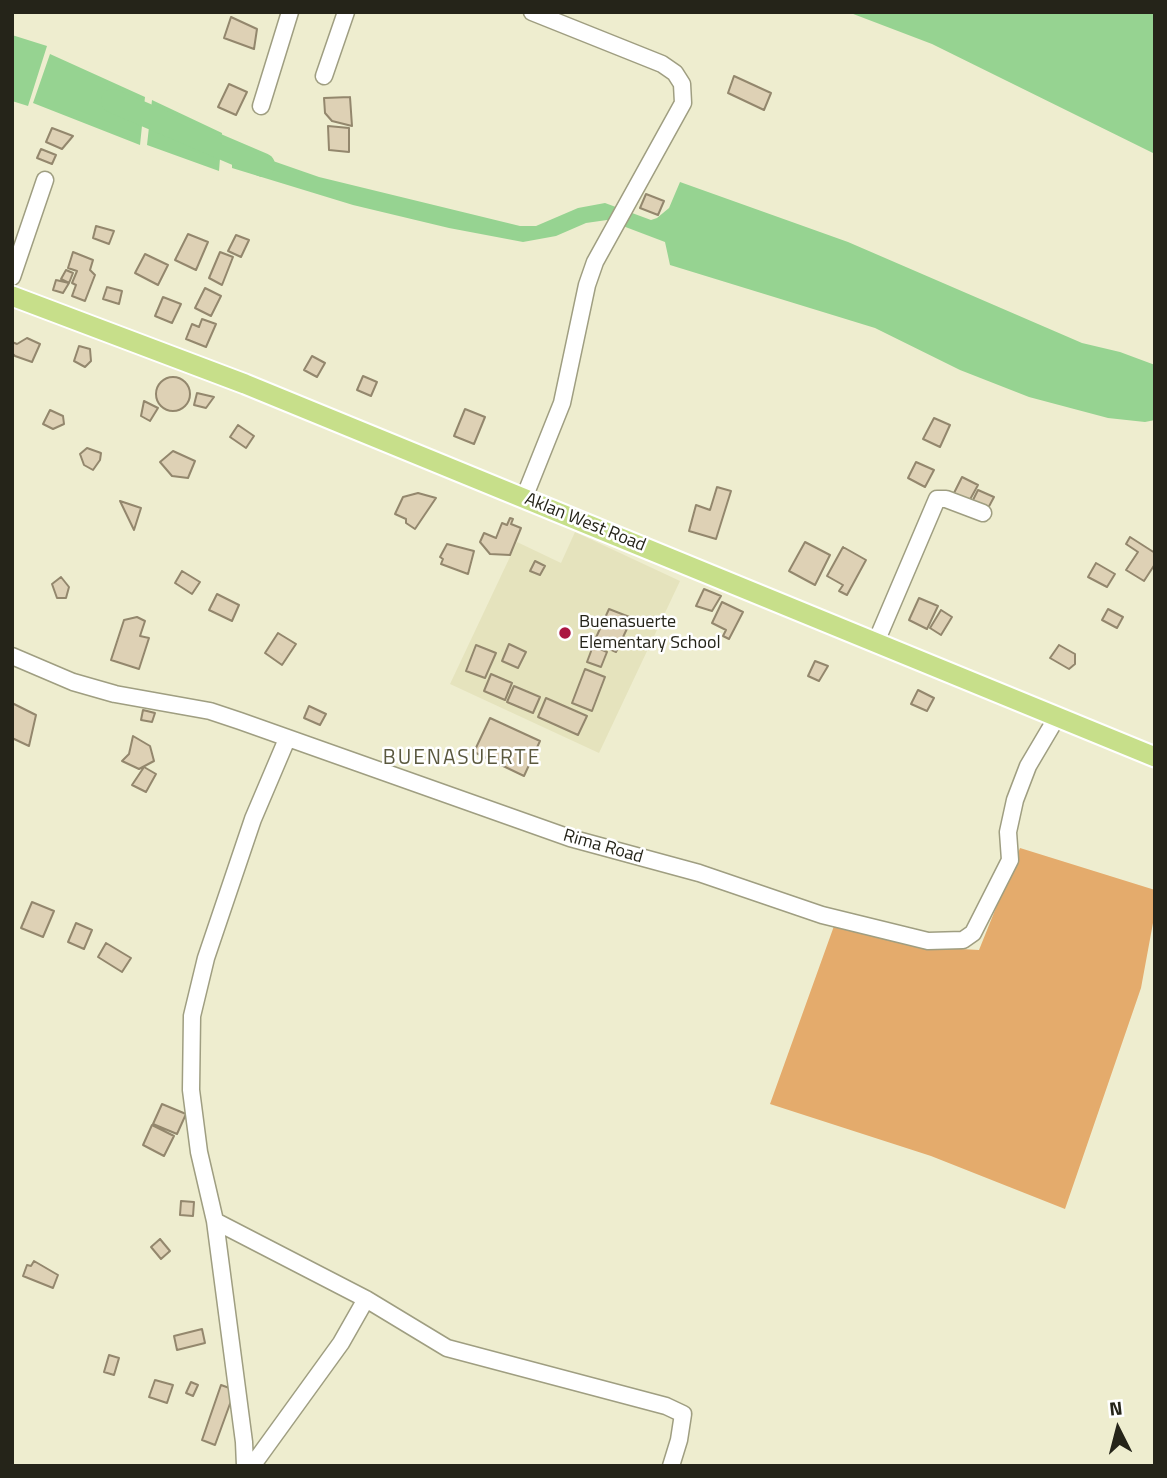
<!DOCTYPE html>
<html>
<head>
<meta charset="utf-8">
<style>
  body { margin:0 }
  #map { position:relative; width:1167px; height:1478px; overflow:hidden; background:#eeedcf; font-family:"Titillium Web",sans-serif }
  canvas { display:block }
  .frame { position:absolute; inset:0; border:14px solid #252419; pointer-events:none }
  .north { position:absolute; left:1083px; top:1394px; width:70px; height:70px; -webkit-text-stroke:5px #fff; paint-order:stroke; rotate:354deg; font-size:19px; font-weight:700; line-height:28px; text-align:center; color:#252419 }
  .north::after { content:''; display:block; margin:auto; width:24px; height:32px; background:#252419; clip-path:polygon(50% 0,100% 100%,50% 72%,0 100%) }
</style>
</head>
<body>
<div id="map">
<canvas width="1167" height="1478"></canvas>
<div class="frame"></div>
<div class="north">N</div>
</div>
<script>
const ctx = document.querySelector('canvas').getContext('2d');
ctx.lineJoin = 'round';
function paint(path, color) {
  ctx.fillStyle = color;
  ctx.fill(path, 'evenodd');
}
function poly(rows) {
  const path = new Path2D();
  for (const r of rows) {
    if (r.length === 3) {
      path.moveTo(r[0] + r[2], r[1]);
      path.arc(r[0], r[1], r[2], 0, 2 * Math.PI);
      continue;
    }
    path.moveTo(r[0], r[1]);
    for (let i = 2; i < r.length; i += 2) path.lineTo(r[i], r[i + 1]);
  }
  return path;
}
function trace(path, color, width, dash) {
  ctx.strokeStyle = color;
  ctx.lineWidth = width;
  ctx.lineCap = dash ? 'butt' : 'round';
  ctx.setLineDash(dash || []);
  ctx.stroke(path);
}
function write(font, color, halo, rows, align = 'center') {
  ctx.font = font + ' "Titillium Web",sans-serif';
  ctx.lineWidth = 5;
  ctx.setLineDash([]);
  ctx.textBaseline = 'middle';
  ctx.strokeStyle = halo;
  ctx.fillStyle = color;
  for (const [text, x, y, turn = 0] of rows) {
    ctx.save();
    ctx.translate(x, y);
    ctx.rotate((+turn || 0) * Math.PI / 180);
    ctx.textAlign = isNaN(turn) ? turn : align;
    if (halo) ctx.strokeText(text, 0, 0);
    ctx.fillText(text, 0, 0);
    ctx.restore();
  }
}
const built = poly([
  [575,532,680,581,599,753,450,684,517,542,561,563]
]);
const green = poly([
  [1020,848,1155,890,1155,912,1141,988,1065,1209,931,1156,770,1104,834,926,926,947,979,950]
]);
const water = poly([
  [848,12,1155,12,1155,154,932,44],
  [12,35,47,46,28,106,12,101],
  [50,54,145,97,140,145,33,103],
  [152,100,222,133,219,171,147,145],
  [232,142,273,161,319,177,520,226,536,226,578,208,605,203,651,220,657,218,669,208,680,182,848,242,1082,343,1120,352,1155,365,1155,420,1145,422,1108,418,1029,397,960,370,875,328,670,265,665,242,607,220,586,223,556,236,523,242,449,228,353,205,232,168]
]);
const river = poly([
  [113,101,263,165]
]);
const building = poly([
  [231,17,257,29,254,49,224,38,231,17],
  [734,76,771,93,764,110,728,93,734,76],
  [229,84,247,92,236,115,218,107,229,84],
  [350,97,352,126,332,121,325,113,324,98,350,97],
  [328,126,349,128,349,152,329,150,328,126],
  [52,128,73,136,62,149,46,142,52,128],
  [41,149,56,155,52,164,37,158,41,149],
  [646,194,664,201,658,215,640,208,646,194],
  [96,226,114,231,109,244,93,238,96,226],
  [188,234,208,242,196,270,175,260,188,234],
  [236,235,249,240,241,257,228,251,236,235],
  [73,252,93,260,90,270,95,275,85,301,72,296,76,285,72,283,77,271,68,268,73,252],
  [220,252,233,257,222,285,209,278,220,252],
  [145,254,168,265,158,285,135,273,145,254],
  [66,270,73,273,69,283,61,279,66,270],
  [56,280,69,283,63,293,53,290,56,280],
  [107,287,122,291,119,304,103,299,107,287],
  [205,288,221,296,211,316,195,308,205,288],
  [163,297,181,304,172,323,155,316,163,297],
  [202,319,216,324,206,347,186,339,192,324,199,327,202,319],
  [27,338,40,344,32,362,15,356,12,353,12,342,17,344,27,338],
  [79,346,90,349,91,361,85,367,74,361,79,346],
  [312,356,325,363,317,377,304,370,312,356],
  [363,376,377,382,371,396,357,390,363,376],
  [173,394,17],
  [197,393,214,397,206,408,194,405,197,393],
  [144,401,158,408,150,421,141,416,144,401],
  [465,409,485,417,474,444,454,436,465,409],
  [50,410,63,416,64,424,53,429,43,424,50,410],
  [934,418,950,425,940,447,923,439,934,418],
  [238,425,254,436,246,448,230,437,238,425],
  [87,448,101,453,100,460,93,470,84,465,80,454,87,448],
  [173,451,195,461,188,478,172,476,160,462,173,451],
  [916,462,934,470,925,487,908,478,916,462],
  [962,477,978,485,967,505,952,497,962,477],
  [717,487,731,491,716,539,689,531,696,505,710,510,717,487],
  [978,490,994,497,986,512,971,504,978,490],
  [418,493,436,498,415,529,406,523,406,519,395,514,403,497,418,493],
  [120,501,141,508,134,530,120,501],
  [510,518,513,519,511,524,521,528,510,555,490,554,480,542,484,533,496,538,502,523,507,525,510,518],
  [1130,537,1155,553,1155,564,1144,581,1126,570,1138,552,1126,544,1130,537],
  [805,542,830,555,815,585,789,571,805,542],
  [447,544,474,551,468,574,441,564,443,559,440,557,447,544],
  [843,547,866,560,847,595,839,591,843,585,827,576,843,547],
  [535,561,545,566,540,575,530,571,535,561],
  [1096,563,1115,574,1107,587,1088,577,1096,563],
  [182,571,200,582,192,594,175,583,182,571],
  [61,577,69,587,66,598,57,598,52,584,61,577],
  [704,589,721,596,712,611,696,606,704,589],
  [217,594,239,605,232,621,209,610,217,594],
  [919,598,938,606,927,629,909,620,919,598],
  [722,602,743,612,729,639,723,636,726,630,712,623,722,602],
  [609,609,632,618,616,652,594,642,609,609],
  [1108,609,1123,617,1117,628,1102,620,1108,609],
  [941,610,952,617,941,635,930,628,941,610],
  [137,617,145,621,140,636,149,638,139,669,111,660,124,620,137,617],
  [278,633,296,644,282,665,265,653,278,633],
  [509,644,526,652,518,668,502,661,509,644],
  [476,645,496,653,485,678,466,671,476,645],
  [1059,645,1075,654,1075,664,1069,669,1050,658,1059,645],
  [593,646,607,652,601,667,587,662,593,646],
  [815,661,828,666,819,681,808,676,815,661],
  [585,669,605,677,592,711,572,703,585,669],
  [491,674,512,683,505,700,484,691,491,674],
  [514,686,540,697,533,713,507,702,514,686],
  [918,690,934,698,927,711,911,704,918,690],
  [546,698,587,716,578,735,538,717,546,698],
  [12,703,36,715,29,746,12,738,12,703],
  [309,706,326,714,320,725,304,718,309,706],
  [143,710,155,713,152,722,141,720,143,710],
  [490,718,540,741,524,776,474,752,490,718],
  [133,736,150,746,154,761,139,769,122,761,129,754,133,736],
  [144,767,156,774,146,792,132,785,144,767],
  [32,902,54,911,43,937,21,928,32,902],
  [76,923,92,930,84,949,68,942,76,923],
  [106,943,131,958,122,972,98,957,106,943],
  [162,1104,186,1114,177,1134,153,1124,162,1104],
  [152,1125,174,1136,164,1156,143,1145,152,1125],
  [181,1201,194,1202,193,1216,180,1215,181,1201],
  [160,1239,170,1251,161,1259,151,1247,160,1239],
  [34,1261,58,1275,53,1288,23,1276,27,1265,31,1266,34,1261],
  [202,1329,205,1343,177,1350,174,1336,202,1329],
  [109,1355,119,1358,114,1375,104,1372,109,1355],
  [155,1380,173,1385,167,1403,149,1397,155,1380],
  [191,1382,198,1385,193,1396,186,1393,191,1382],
  [221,1385,235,1390,215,1445,202,1440,221,1385]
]);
const minor = poly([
  [324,76,346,12],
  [261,106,290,12],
  [12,277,45,180],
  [524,498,562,403,587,285,595,262,683,103,682,84,675,73,662,64,532,12],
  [876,642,937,499,946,499,983,513],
  [12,656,73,682,115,694,210,711,240,721,570,838,699,873,822,915,928,941,963,940,973,933,1010,860,1008,832,1015,800,1028,766,1057,717],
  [215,1221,366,1299,447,1348,666,1406,683,1414,679,1440,671,1466],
  [245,1466,244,1442,215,1221,199,1152,191,1090,192,1016,206,958,253,819,287,739],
  [252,1466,341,1343,366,1299]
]);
const major = poly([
  [12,296,245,384,1155,757]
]);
const markers = [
  [565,633,7,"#ab1642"]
];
const streetNames = [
  ["Aklan West Road",585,523,22],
  ["Rima Road",603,847,16]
];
const poiNames = [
  ["Buenasuerte",579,623],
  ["Elementary School",579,644]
];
const quarterNames = [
  ["BUENASUERTE",462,759]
];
paint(built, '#e5e3bd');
paint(green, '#e4ab6c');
paint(water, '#96d391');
trace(river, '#96d391', 24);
paint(building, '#ded1b5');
trace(building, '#93876d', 2);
trace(minor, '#9f9e81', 19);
trace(major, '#fff', 23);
trace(minor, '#fff', 16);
trace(major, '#c7df8a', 19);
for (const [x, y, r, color] of markers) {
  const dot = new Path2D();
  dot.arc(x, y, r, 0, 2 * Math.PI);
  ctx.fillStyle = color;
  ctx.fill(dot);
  trace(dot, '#fff', 2.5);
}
write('18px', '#252419', '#fff', streetNames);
write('18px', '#252419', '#fff', poiNames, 'left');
ctx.letterSpacing = '2px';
write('21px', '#5a583e', '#fff', quarterNames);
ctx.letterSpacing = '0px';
</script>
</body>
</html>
